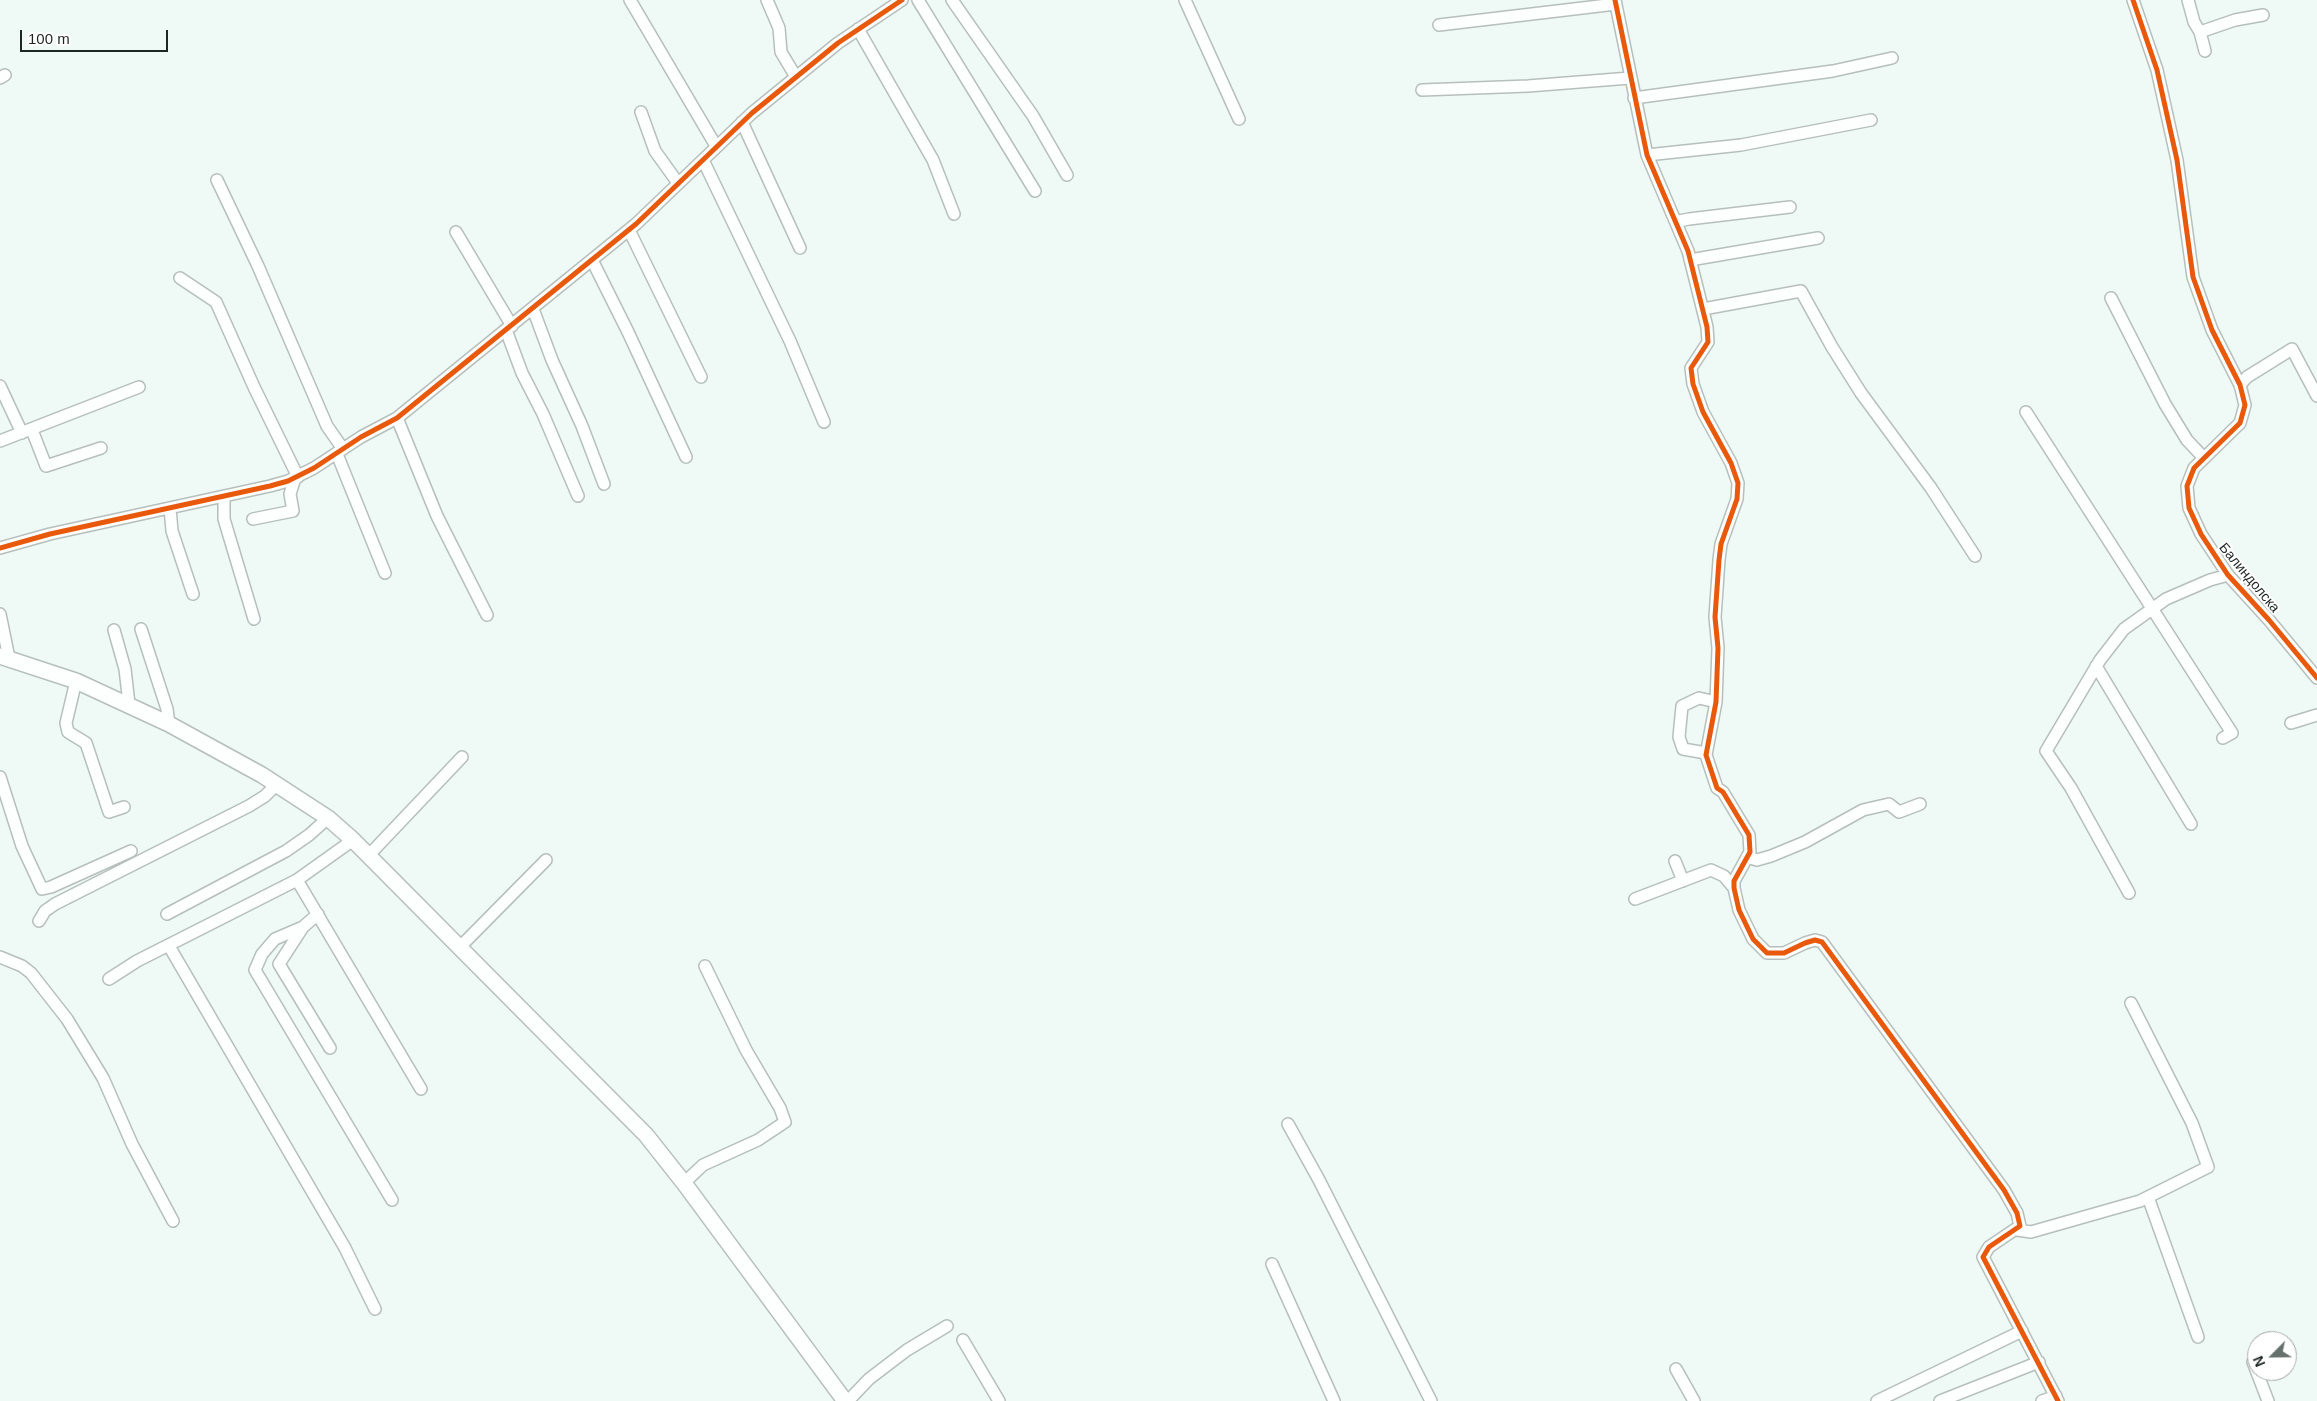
<!DOCTYPE html>
<html>
<head>
<meta charset="utf-8">
<style>
  body { margin:0 }
  #map { position:relative; width:2317px; height:1401px; overflow:hidden; background:#effaf7; font-family:Helvetica,sans-serif }
  canvas { display:block }
  .north { position:absolute; left:2247px; top:1331px; width:50px; height:50px; box-sizing:border-box; background:#fff; border:1px solid #a5a8a7; border-radius:50%; rotate:247deg; font-size:14px; font-weight:700; line-height:20px; text-align:center; color:#1d2623 }
  .north::after { content:''; display:block; margin:auto; width:18px; height:22px; background:#66706d; clip-path:polygon(50% 0,100% 100%,50% 72%,0 100%) }
  .scale { position:absolute; left:20px; top:30px; width:148px; height:22px; box-sizing:border-box; border:2px solid #1d2623; border-top:0; padding-left:6px; font-size:15px; line-height:18px; white-space:nowrap; color:#1d2623; -webkit-text-stroke:4px #fff; paint-order:stroke }
</style>
</head>
<body>
<div id="map">
<canvas width="2317" height="1401"></canvas>
<div class="north">N</div>
<div class="scale">100 m</div>
</div>
<script>
const ctx = document.querySelector('canvas').getContext('2d');
ctx.lineJoin = 'round';
function poly(rows) {
  const path = new Path2D();
  for (const r of rows) {
    path.moveTo(r[0], r[1]);
    for (let i = 2; i < r.length; i += 2) path.lineTo(r[i], r[i + 1]);
  }
  return path;
}
function trace(path, color, width, dash) {
  ctx.strokeStyle = color;
  ctx.lineWidth = width;
  ctx.lineCap = dash ? 'butt' : 'round';
  ctx.setLineDash(dash || []);
  ctx.stroke(path);
}
function write(font, color, halo, rows, align = 'center') {
  ctx.font = font + ' Helvetica,sans-serif';
  ctx.lineWidth = 4;
  ctx.setLineDash([]);
  ctx.textBaseline = 'middle';
  ctx.strokeStyle = halo;
  ctx.fillStyle = color;
  for (const [text, x, y, turn = 0] of rows) {
    ctx.save();
    ctx.translate(x, y);
    ctx.rotate((+turn || 0) * Math.PI / 180);
    ctx.textAlign = isNaN(turn) ? turn : align;
    if (halo) ctx.strokeText(text, 0, 0);
    ctx.fillText(text, 0, 0);
    ctx.restore();
  }
}
const minor = poly([
  [630,0,716,146],
  [767,0,779,28,781,52,796,77],
  [918,0,1035,191],
  [952,0,1033,116,1067,175],
  [1185,0,1239,119],
  [1615,0,1647,155,1688,251,1707,327,1708,342,1691,368,1693,384,1703,412,1731,463,1738,483,1737,499,1721,544,1719,560,1715,617,1718,648,1716,702,1706,755,1717,788,1723,792,1749,835,1750,852,1734,881,1734,888,1739,910,1753,939,1767,953,1784,953,1805,943,1815,940,1822,942,2004,1190,2017,1213,2020,1226,1989,1247,1983,1257,2058,1401],
  [2133,0,2157,70,2177,160,2193,277,2212,330,2240,385,2245,405,2240,423,2194,468,2187,486,2189,508,2201,534,2228,575,2269,620,2317,678],
  [2188,0,2194,22,2200,32,2235,20,2263,15],
  [1439,25,1616,4],
  [858,29,933,160,954,214],
  [2200,32,2205,51],
  [0,78,5,75],
  [1422,90,1528,86,1630,78],
  [1634,98,1833,71,1892,58],
  [641,112,655,151,678,183],
  [742,122,800,248],
  [1647,155,1741,145,1871,120],
  [703,160,790,341,824,422],
  [217,180,258,266,327,426,343,449],
  [1678,224,1679,221,1689,219,1790,207],
  [629,230,701,377],
  [456,232,512,326],
  [592,260,628,332,686,457],
  [1690,260,1818,238],
  [180,278,216,302,254,387,298,477],
  [2111,298,2165,404,2187,440,2203,457],
  [533,309,552,360,582,426,604,484],
  [1703,309,1801,291,1832,347,1861,393,1931,488,1975,556],
  [506,330,522,373,543,414,578,496],
  [2240,385,2247,377,2292,349,2317,396],
  [0,386,22,433],
  [2026,412,2232,733,2223,738],
  [397,418,437,516,487,615],
  [32,430,46,466,101,448],
  [0,441,139,387],
  [337,454,385,573],
  [224,496,224,519,254,619],
  [170,508,172,531,193,594],
  [253,519,293,511,290,494,295,478],
  [0,548,50,534,270,486,288,481,314,468,361,437,397,418,636,224,752,113,838,43,902,0],
  [0,614,9,658],
  [141,629,167,709,169,724],
  [114,630,125,669,129,704],
  [2096,666,2191,824],
  [76,681,66,723,68,732,86,743,109,812,124,807],
  [2291,723,2317,715],
  [1706,753,1683,749,1679,737,1682,706,1699,698,1716,702],
  [0,777,22,846,42,889,51,887,131,851],
  [369,855,462,757],
  [1747,857,1757,860,1771,856,1805,842,1863,810,1889,804,1899,812,1920,804],
  [1675,861,1683,881],
  [297,880,421,1089],
  [2129,893,2071,788,2046,751,2100,660,2124,629,2166,599,2210,580,2228,575],
  [1635,899,1711,870,1724,876,1734,888],
  [167,914,286,851,309,835,328,818],
  [318,914,303,927,275,939,262,954,255,970,392,1200],
  [39,921,45,911,55,904,249,806,265,796,277,784],
  [303,927,279,964,330,1048],
  [169,946,345,1248,375,1309],
  [460,947,546,860],
  [0,957,22,966,31,973,67,1019,103,1078,132,1144,173,1221],
  [109,979,137,961,297,880,353,840],
  [1288,1124,1319,1180,1431,1401],
  [684,1183,703,1165,758,1140,785,1122,780,1108,746,1050,705,966],
  [2148,1197,2198,1337],
  [2017,1230,2031,1232,2140,1201,2208,1167,2192,1123,2131,1003],
  [1272,1264,1334,1401],
  [963,1340,999,1401],
  [2253,1362,2268,1401],
  [1676,1369,1694,1401],
  [848,1401,869,1379,907,1350,947,1326],
  [1877,1401,2022,1331],
  [1940,1401,2039,1362],
  [2042,1401,2056,1396]
]);
const secondary = poly([
  [0,656,76,681,169,724,262,775,328,818,353,840,646,1135,684,1183,845,1401]
]);
const cycleway = poly([
  [1615,0,1647,155,1688,251,1707,327,1708,342,1691,368,1693,384,1703,412,1731,463,1738,483,1737,499,1721,544,1719,560,1715,617,1718,648,1716,702,1706,755,1717,788,1723,792,1749,835,1750,852,1734,881,1734,888,1739,910,1753,939,1767,953,1784,953,1805,943,1815,940,1822,942,2004,1190,2017,1213,2020,1226,1989,1247,1983,1257,2058,1401],
  [2133,0,2157,70,2177,160,2193,277,2212,330,2240,385,2245,405,2240,423,2194,468,2187,486,2189,508,2201,534,2228,575,2269,620,2317,678],
  [0,548,50,534,270,486,288,481,314,468,361,437,397,418,636,224,752,113,838,43,902,0]
]);
const streetNames = [
  ["Балиндолска",2249,578,50]
];
trace(minor, '#b6bfbc', 14);
trace(secondary, '#b6bfbc', 18);
trace(minor, '#fdfefe', 11);
trace(secondary, '#fdfefe', 15);
trace(cycleway, '#e8590c', 5);
write('14px', '#1d2623', '#fff', streetNames);
</script>
</body>
</html>
